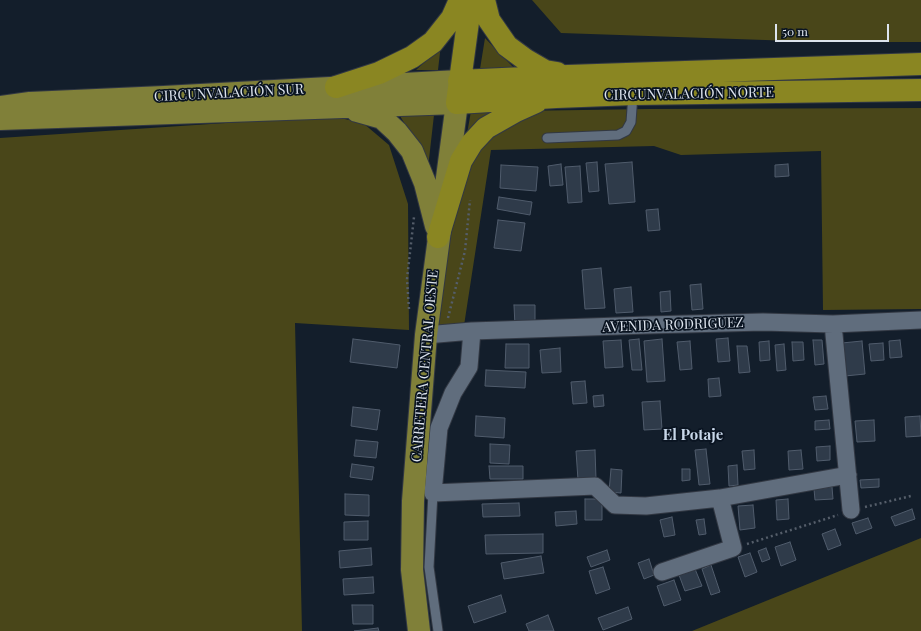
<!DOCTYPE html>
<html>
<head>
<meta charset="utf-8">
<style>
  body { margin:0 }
  #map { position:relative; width:921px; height:631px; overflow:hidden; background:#131e2b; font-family:"Playfair Display",serif }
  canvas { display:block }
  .scale { position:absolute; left:775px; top:24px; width:114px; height:18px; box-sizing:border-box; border:2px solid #dde4ee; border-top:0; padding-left:5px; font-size:12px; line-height:14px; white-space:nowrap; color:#dde4ee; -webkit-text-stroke:3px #0a1421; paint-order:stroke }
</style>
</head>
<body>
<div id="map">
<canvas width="921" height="631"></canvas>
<div class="scale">50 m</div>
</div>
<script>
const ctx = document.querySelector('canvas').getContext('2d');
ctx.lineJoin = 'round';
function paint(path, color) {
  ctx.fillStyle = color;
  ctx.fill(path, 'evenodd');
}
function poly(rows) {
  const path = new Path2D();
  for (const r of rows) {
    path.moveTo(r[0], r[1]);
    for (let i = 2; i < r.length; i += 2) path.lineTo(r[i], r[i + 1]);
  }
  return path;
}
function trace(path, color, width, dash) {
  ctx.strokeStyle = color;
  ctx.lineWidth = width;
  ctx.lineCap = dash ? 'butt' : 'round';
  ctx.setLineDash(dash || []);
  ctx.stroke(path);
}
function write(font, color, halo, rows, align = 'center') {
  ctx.font = font + ' "Playfair Display",serif';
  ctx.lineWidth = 3.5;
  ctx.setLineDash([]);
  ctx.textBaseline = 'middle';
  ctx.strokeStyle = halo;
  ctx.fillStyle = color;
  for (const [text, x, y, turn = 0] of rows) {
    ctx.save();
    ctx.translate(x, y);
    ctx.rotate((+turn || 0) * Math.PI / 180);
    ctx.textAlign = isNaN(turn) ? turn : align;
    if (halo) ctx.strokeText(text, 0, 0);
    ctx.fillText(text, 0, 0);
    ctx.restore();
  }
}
const green = poly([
  [532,0,921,0,921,42,823,42,561,33],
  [485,38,513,67,480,69],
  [441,44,438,70,416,70,430,57],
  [921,108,921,309,823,310,821,151,681,155,654,146,491,150,463,332,426,335,461,161,516,111,649,109],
  [493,110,467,134,471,111],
  [434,115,428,168,414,139,400,116],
  [331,116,363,123,389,145,408,204,409,330,295,323,302,631,0,631,0,138],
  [921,538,921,631,692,631]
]);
const building = poly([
  [597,162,599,191,589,192,586,163,597,162],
  [632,162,635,202,609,204,605,164,632,162],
  [561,164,563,185,550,186,548,166,561,164],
  [788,164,789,176,775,177,775,165,788,164],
  [501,165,538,167,536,191,500,188,501,165],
  [580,166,582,202,568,203,565,167,580,166],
  [499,197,532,202,530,215,497,209,499,197],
  [658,209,660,230,648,231,646,210,658,209],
  [498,220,525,223,521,251,494,248,498,220],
  [601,268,605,308,585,309,582,270,601,268],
  [701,284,703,309,692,310,690,285,701,284],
  [631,287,633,312,616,313,614,289,631,287],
  [670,291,671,311,661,312,660,292,670,291],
  [514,305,535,305,535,326,515,326,514,305],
  [728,338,730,361,718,362,716,339,728,338],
  [353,339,400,345,397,368,350,362,353,339],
  [639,339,642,370,632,370,629,340,639,339],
  [662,339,665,381,647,382,644,341,662,339],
  [621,340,623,367,605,368,603,341,621,340],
  [813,340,822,340,824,364,815,365,813,340],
  [900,340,902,357,890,358,889,341,900,340],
  [690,341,692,369,680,370,677,342,690,341],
  [769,341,770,360,760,361,759,342,769,341],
  [862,341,865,374,845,376,842,343,862,341],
  [792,342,803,342,804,360,793,361,792,342],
  [883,343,884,360,871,361,869,344,883,343],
  [506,344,529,344,529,368,505,368,506,344],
  [784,344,786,370,777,371,775,345,784,344],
  [737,346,747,346,750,372,739,373,737,346],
  [560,348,561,372,542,373,540,350,560,348],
  [486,370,526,372,525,388,485,386,486,370],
  [719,378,721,396,709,397,708,379,719,378],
  [585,381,587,403,573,404,571,382,585,381],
  [603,395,604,406,594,407,593,396,603,395],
  [826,396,828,409,815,410,813,397,826,396],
  [660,401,662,429,644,430,642,402,660,401],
  [353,407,380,410,377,430,351,426,353,407],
  [476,416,505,418,504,438,475,436,476,416],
  [920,416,921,436,906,437,905,417,920,416],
  [829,420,830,429,815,430,815,421,829,420],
  [874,420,875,441,857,442,855,421,874,420],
  [356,440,378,442,376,458,354,456,356,440],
  [490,444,510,445,509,464,490,463,490,444],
  [830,446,830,460,817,461,816,447,830,446],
  [706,449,710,484,699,485,695,450,706,449],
  [595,450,596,479,578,480,576,451,595,450],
  [754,450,755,469,744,470,742,451,754,450],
  [801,450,803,469,789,470,788,451,801,450],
  [352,464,374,467,372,480,350,477,352,464],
  [737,465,738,485,729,486,728,466,737,465],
  [489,466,523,466,523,479,490,479,489,466],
  [611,469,622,470,621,493,609,492,611,469],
  [682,469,690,469,690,480,682,481,682,469],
  [879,479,879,487,861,488,860,480,879,479],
  [832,487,833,499,815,500,814,489,832,487],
  [345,494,369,495,369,516,345,515,345,494],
  [585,499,602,499,602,520,585,520,585,499],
  [788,499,789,519,777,520,776,500,788,499],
  [519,503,520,516,483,517,482,504,519,503],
  [753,505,755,528,740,530,738,506,753,505],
  [912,509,915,519,895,526,891,517,912,509],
  [576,511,577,524,556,526,555,512,576,511],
  [672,517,675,535,664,537,660,520,672,517],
  [868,518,872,528,856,534,852,523,868,518],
  [704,519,706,534,699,535,696,520,704,519],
  [368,521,368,540,344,540,344,522,368,521],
  [835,529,841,545,828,550,822,534,835,529],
  [543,534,543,553,486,554,485,535,543,534],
  [790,542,796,560,781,566,775,547,790,542],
  [371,548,372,565,340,568,339,551,371,548],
  [766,548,770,559,762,562,758,551,766,548],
  [607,550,610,560,591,567,587,557,607,550],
  [750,553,757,572,745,577,738,557,750,553],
  [541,556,544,573,504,579,501,563,541,556],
  [649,559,654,575,644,579,638,563,649,559],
  [711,565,720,592,711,595,702,569,711,565],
  [603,567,610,589,596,594,589,571,603,567],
  [695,569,702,586,685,591,679,575,695,569],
  [373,577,374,593,344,595,343,579,373,577],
  [674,580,681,600,664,606,657,586,674,580],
  [501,595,506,612,474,623,468,606,501,595],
  [352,605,373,605,373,624,353,624,352,605],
  [628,607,632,619,603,630,598,618,628,607],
  [548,615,554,631,529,631,526,624,548,615],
  [378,628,379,631,354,631,378,628]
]);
const path = poly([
  [409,309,407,279,414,217],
  [448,318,465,251,470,200],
  [865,507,911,496],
  [747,544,838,515]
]);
const service = poly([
  [547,138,618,135,626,131,631,122,633,94],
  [433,493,429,567,438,631]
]);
const minor = poly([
  [833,324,851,510],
  [472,331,469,367,453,393,439,428,433,493,595,486,615,505,646,506,720,498,848,475],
  [426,335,472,331,648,325,763,322,833,324,921,320],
  [662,572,733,548,720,498]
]);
const primary = poly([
  [0,107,30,103,164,97,459,81],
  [357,111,382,118,397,132,412,151,425,183,436,226],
  [0,119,457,103,426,335,413,501,412,570,419,631]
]);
const trunk = poly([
  [471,0,457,103,556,97,633,94,921,90],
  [484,0,489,20,507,46,526,60,545,71,557,73],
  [459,81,568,76,921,64],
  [336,87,379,73,412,57,433,42,452,18,460,0],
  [438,237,461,161,472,143,486,128,516,111,536,102]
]);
const streetNames = [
  ["CIRCUNVALACIÓN SUR",229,93,-3],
  ["CIRCUNVALACIÓN NORTE",689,94,-1],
  ["AVENIDA RODRIGUEZ",673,325,-2],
  ["CARRETERA CENTRAL OESTE",425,366,-85]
];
const neighbourhoodNames = [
  ["El Potaje",693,435]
];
paint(green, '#494619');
paint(building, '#2f3b4a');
trace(building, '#505c6c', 1);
trace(service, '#323843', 11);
trace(minor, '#323843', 19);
trace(primary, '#323843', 24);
trace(trunk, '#323843', 24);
trace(path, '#555e6a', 2.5, [2, 3]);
trace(service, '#606d7d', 9);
trace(minor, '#606d7d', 17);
trace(primary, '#808039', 22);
trace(trunk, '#8a8622', 22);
write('14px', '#dde4ee', '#0a1421', streetNames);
write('bold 15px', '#c8d7e9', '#0a1421', neighbourhoodNames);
</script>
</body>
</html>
